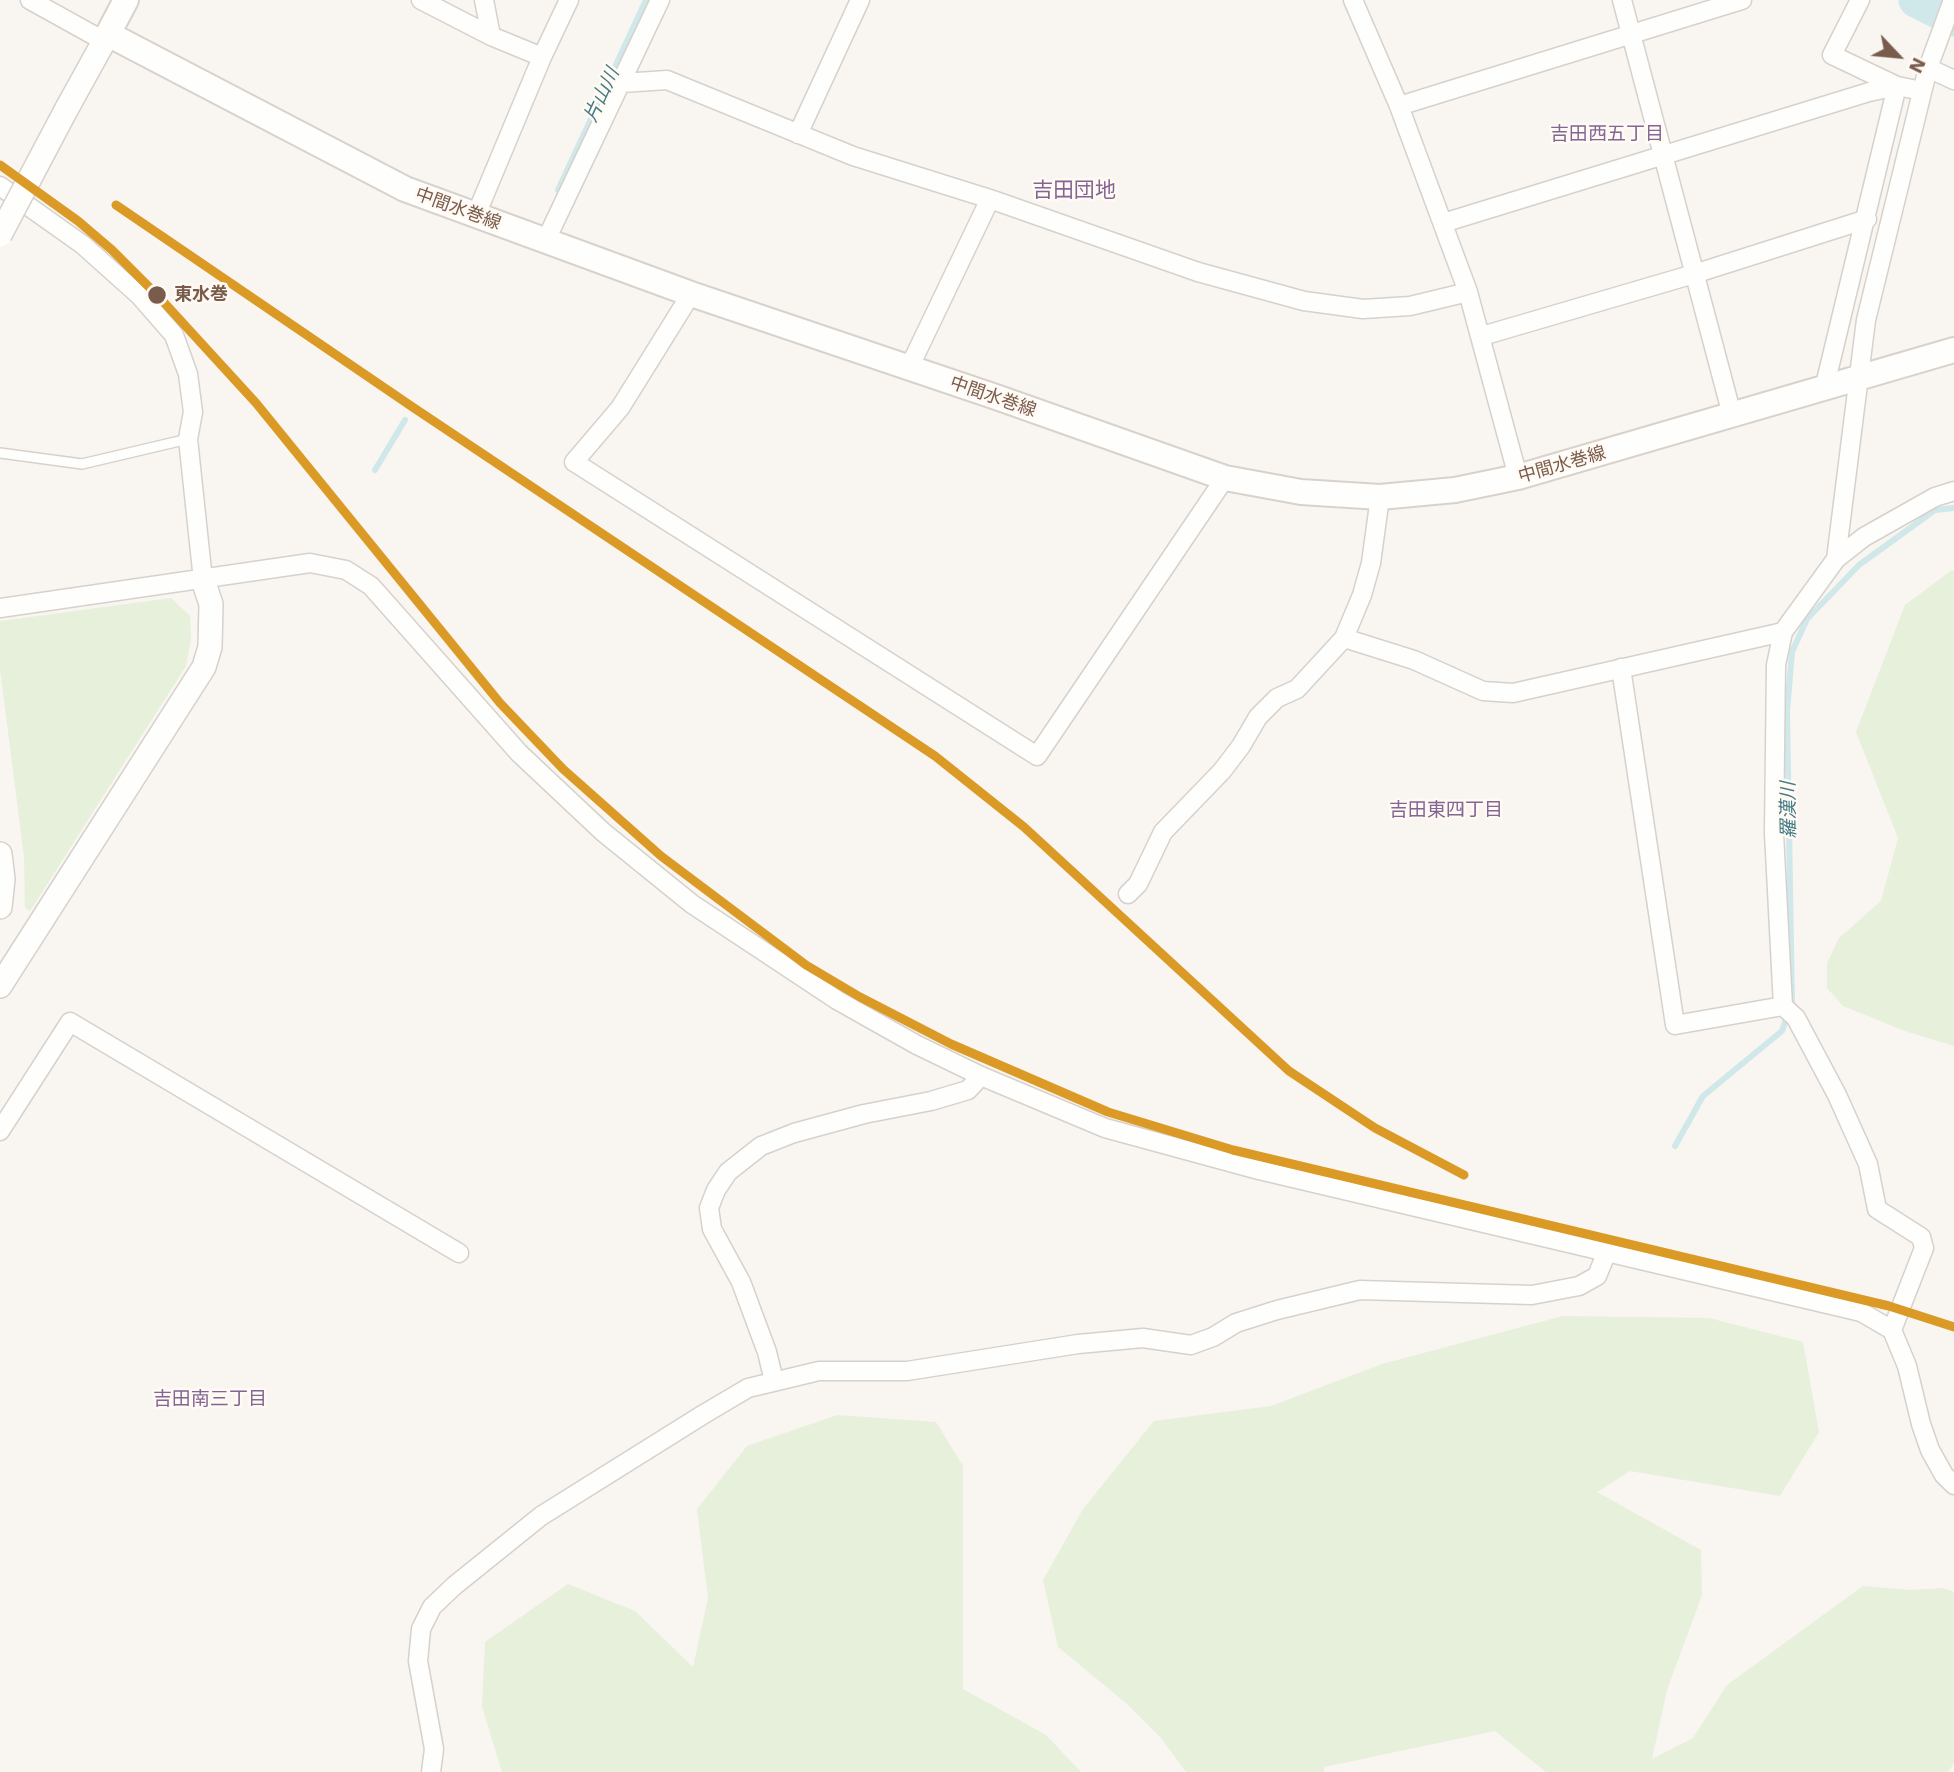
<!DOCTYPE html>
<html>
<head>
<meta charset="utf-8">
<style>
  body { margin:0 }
  #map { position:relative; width:1954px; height:1772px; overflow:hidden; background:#f9f5f0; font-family:"Work Sans",sans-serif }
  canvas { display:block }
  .north { position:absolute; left:1863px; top:21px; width:70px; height:70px; -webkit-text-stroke:5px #fffaf3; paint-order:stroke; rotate:116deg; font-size:19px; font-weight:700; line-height:28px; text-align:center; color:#7a5c4d }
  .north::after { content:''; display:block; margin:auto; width:24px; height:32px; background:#7a5c4d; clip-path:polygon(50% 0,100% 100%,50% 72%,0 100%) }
</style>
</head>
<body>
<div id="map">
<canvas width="1954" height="1772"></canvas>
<div class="north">N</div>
</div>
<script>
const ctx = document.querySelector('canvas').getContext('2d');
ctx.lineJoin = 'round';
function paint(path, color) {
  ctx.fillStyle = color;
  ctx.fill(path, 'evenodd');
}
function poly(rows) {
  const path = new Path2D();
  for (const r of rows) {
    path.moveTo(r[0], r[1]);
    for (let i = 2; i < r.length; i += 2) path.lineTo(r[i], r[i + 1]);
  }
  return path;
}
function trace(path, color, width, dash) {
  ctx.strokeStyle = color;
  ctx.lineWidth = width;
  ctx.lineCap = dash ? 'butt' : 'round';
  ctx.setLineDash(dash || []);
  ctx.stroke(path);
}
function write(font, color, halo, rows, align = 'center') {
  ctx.font = font + ' "Work Sans","Noto Sans JP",sans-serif';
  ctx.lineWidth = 5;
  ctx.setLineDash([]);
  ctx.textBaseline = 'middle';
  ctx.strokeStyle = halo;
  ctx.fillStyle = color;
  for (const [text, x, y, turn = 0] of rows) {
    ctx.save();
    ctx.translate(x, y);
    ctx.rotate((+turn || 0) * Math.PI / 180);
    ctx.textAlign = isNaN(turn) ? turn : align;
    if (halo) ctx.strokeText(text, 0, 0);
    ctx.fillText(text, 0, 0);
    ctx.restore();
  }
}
const green = poly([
  [1952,570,1954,571,1954,1046,1905,1031,1843,1006,1827,988,1827,963,1839,938,1881,901,1898,838,1856,732,1905,605],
  [171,598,190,616,191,639,186,666,30,911,25,908,24,857,0,669,0,621],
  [1563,1316,1709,1318,1803,1342,1819,1432,1780,1496,1630,1471,1597,1492,1701,1550,1702,1595,1667,1690,1652,1759,1693,1738,1727,1685,1863,1586,1910,1590,1943,1588,1954,1592,1954,1763,1948,1772,1546,1772,1495,1731,1324,1767,1324,1772,1186,1772,1161,1738,1127,1704,1058,1647,1043,1580,1083,1509,1154,1421,1271,1406,1382,1364],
  [837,1415,936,1422,963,1466,963,1689,1046,1735,1081,1772,502,1772,482,1707,485,1642,568,1584,635,1611,693,1667,708,1598,697,1509,747,1446]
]);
const stream = poly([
  [558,190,646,0],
  [375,470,405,420],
  [1675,1146,1703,1096,1782,1031,1792,1002,1787,712,1792,652,1807,619,1859,565,1935,510,1954,508]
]);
const river = poly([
  [1916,0,1954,19]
]);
const service = poly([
  [0,453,82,464,188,439]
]);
const minor = poly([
  [30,0,104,41],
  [421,0,491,36,542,57],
  [484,0,491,36],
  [1353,0,1399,106,1468,292,1518,477],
  [1622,0,1732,415],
  [1928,68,1954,80],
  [622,83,667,80,853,156,990,199,1198,272,1304,301,1363,309,1410,306,1468,292],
  [1399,106,1742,0],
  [798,134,860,0],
  [0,186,83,245,140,296,174,335,188,374,193,412,188,439,203,580],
  [476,215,542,57,569,0],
  [1443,223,1869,92,1897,86,1922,91],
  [546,240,660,0],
  [691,294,620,408,574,462,1037,756,1225,478],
  [1482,336,1694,274,1867,219],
  [909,368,990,199],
  [1824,389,1897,86,1832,55,1860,0],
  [1836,559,1866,320,1928,68,1953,0],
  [0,608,310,563,346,570,371,586,519,753,603,832,692,904,837,1000,917,1045,981,1076,1105,1128,1259,1170,1861,1312,1892,1330,1907,1366,1921,1424,1930,1450,1944,1475,1954,1485],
  [1344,638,1414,660,1483,691,1513,693,1783,632],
  [1621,668,1675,1025,1783,1006],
  [1128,894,1138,884,1163,832,1222,771,1241,746,1258,717,1277,698,1297,689,1344,638,1362,595,1371,563,1380,497],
  [0,1131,70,1022,459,1253],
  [1892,1330,1924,1248,1921,1237,1877,1209,1868,1164,1837,1095,1796,1018,1783,1006,1774,833,1776,665,1783,632,1836,559,1864,537,1935,497,1954,491],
  [774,1381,767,1352,741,1282,712,1229,709,1208,716,1190,728,1172,761,1146,794,1133,864,1114,931,1101,968,1090,981,1076],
  [431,1772,434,1749,418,1661,421,1629,432,1607,454,1586,541,1516,704,1414,748,1388,819,1371,907,1371,1078,1344,1143,1338,1191,1345,1213,1337,1236,1323,1277,1310,1360,1290,1532,1295,1579,1286,1597,1276,1606,1254]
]);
const tertiary = poly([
  [66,110,108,34],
  [0,854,3,879,0,907],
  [0,986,204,667,210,647,211,604,203,580]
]);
const secondary = poly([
  [126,0,108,34,405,189,691,294,996,397,1225,478,1301,492,1380,497,1455,490,1518,477,1954,350]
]);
const tertiaryBridge = poly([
  [0,235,66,110]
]);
const rail1 = poly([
  [0,165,78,221,112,250,159,297,256,403,500,703,563,769,661,856,806,965,860,997,951,1044,1108,1112,1233,1150,1889,1306,1954,1327],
  [116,205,414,408,935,756,1024,827,1289,1071,1375,1128,1464,1175]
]);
const markers = [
  [157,295,10,"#7a5c4d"]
];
const streetNames = [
  ["中間水巻線",458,209,20],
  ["中間水巻線",993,397,19],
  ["中間水巻線",1562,465,-16]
];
const stopNames = [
  ["東水巻",174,295]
];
const waterNames = [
  ["片山川",602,95,-65],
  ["羅漢川",1789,810,-91]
];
const neighbourhoodNames = [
  ["吉田西五丁目",1607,134],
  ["吉田東四丁目",1446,810],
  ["吉田南三丁目",210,1399]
];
const quarterNames = [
  ["吉田団地",1074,191]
];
paint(green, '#e7f0db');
trace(stream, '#d0e8ea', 6);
trace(river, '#d0e8ea', 35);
trace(service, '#d7d1cb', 12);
trace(minor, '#d7d1cb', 21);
trace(tertiary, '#d7d1cb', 26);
trace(secondary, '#d9d2cb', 28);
trace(service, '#fefefd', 9);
trace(minor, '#fefefd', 18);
trace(tertiary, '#fefefd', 23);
trace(secondary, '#fefefd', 24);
trace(tertiaryBridge, '#d7d1cb', 26, []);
trace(tertiaryBridge, '#fefefd', 23);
trace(rail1, '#da9a25', 9);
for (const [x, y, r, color] of markers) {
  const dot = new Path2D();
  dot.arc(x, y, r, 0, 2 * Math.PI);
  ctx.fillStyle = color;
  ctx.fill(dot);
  trace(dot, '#fffaf3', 2.5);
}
write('18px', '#7a5c4d', '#fffaf3', streetNames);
write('bold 18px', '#7a5c4d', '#fffaf3', stopNames, 'left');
write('italic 19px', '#437c86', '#fffaf3', waterNames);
write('19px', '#846695', '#fffaf3', neighbourhoodNames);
write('21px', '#846695', '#fffaf3', quarterNames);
</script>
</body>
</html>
